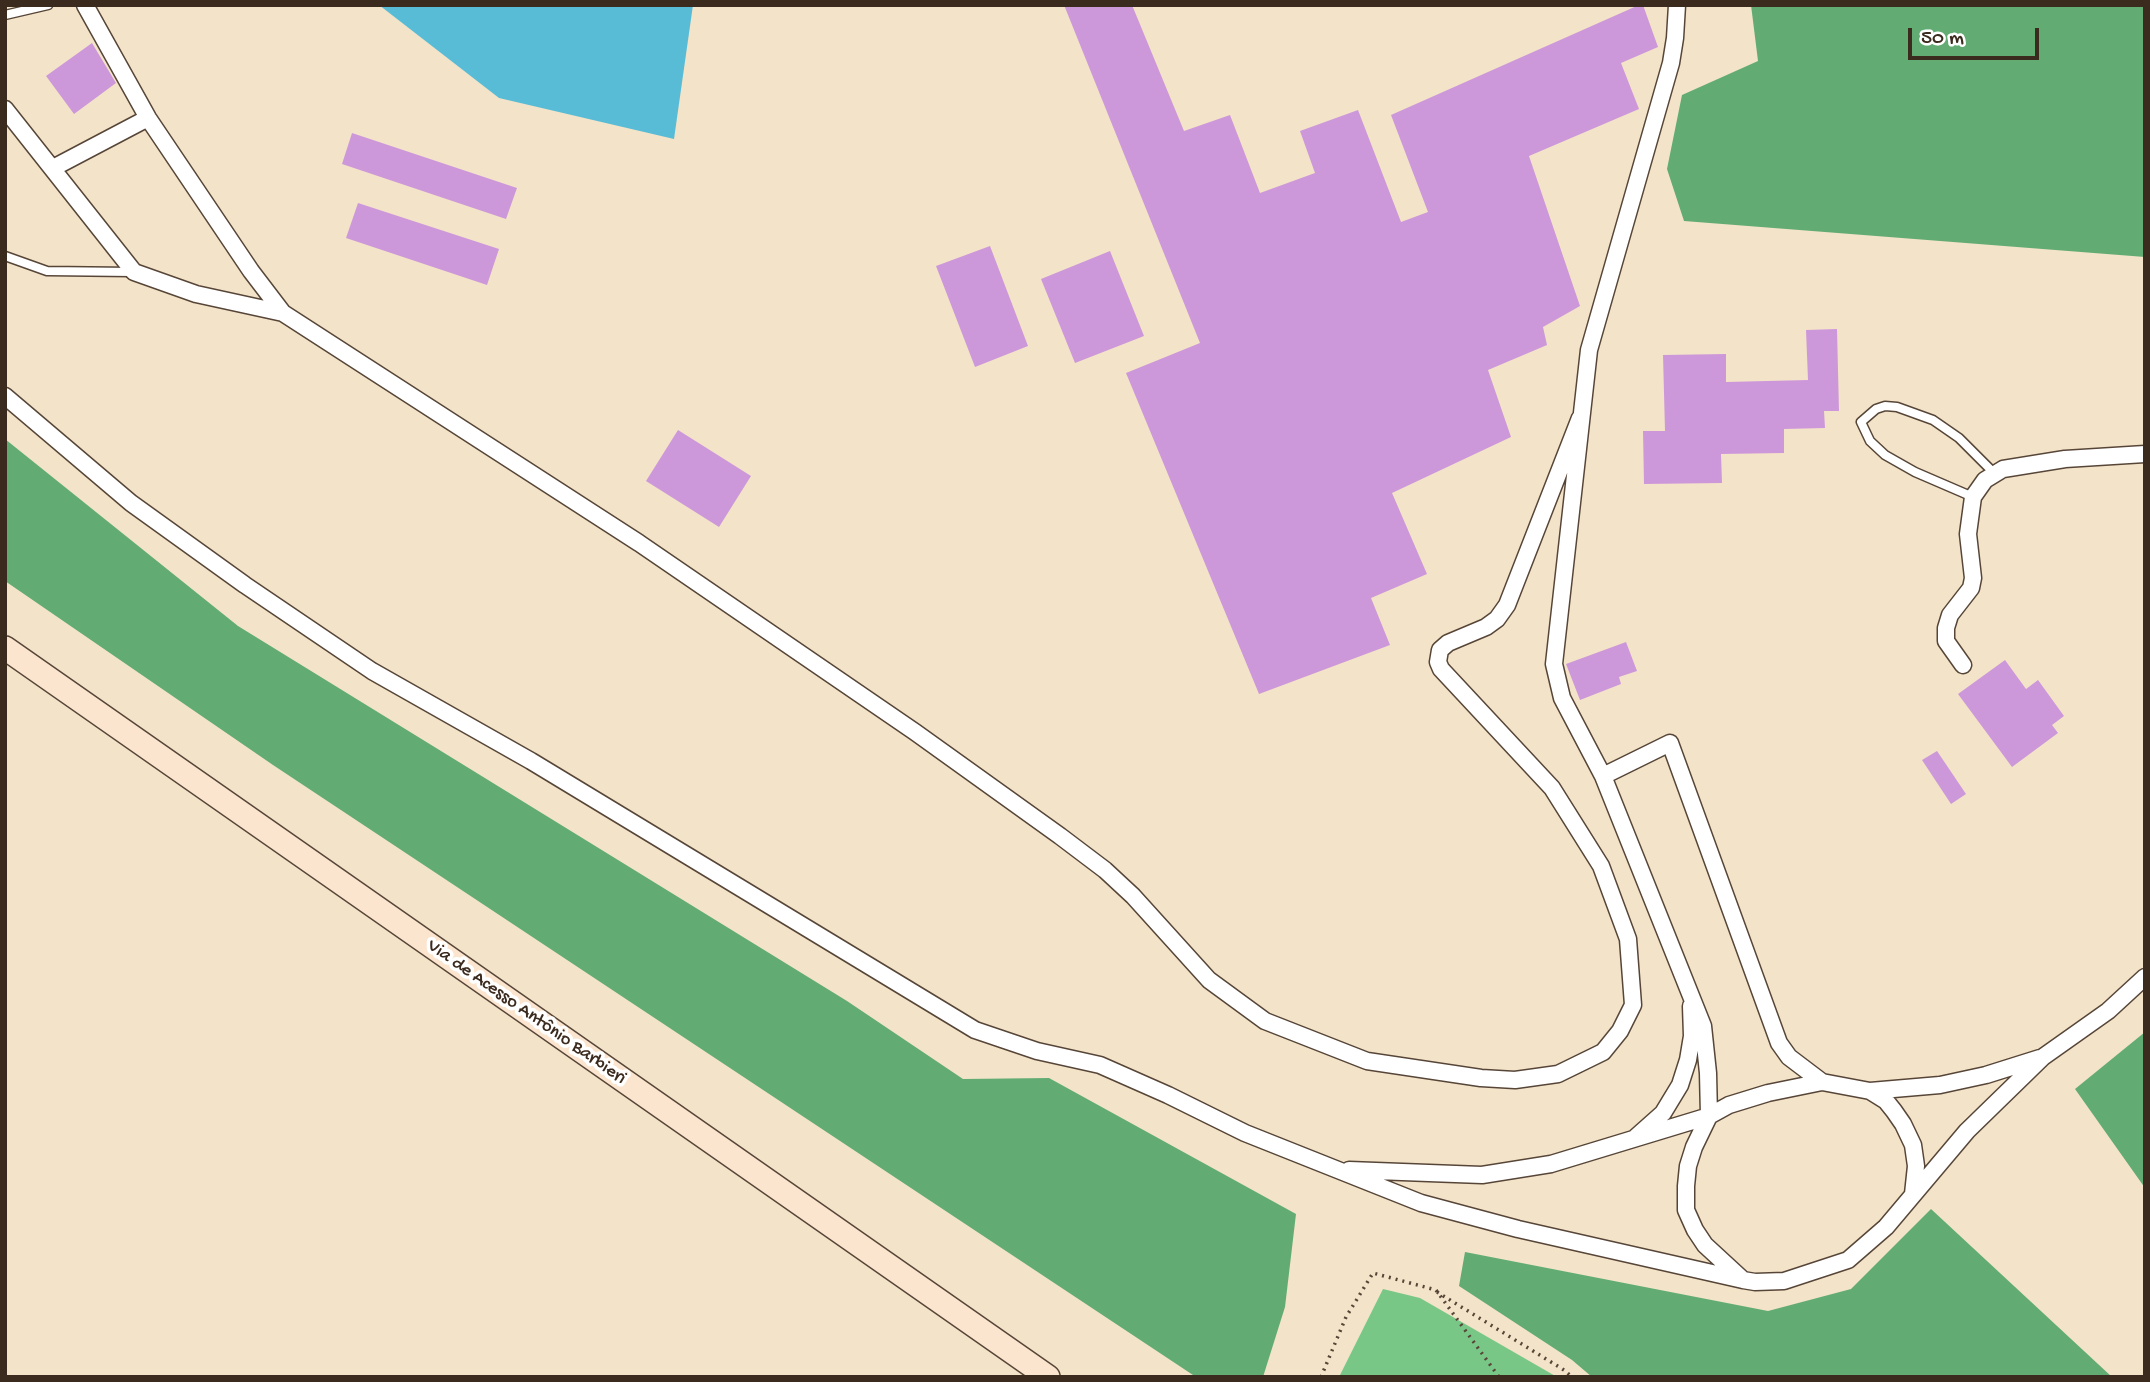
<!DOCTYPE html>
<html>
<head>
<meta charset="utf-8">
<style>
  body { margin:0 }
  #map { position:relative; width:2150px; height:1382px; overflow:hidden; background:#f3e3c8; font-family:"Gochi Hand",sans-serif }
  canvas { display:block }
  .frame { position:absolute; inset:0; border:7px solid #3b2a1e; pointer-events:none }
  .scale { position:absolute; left:1908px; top:28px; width:131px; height:32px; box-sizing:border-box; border:4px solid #3b2a1e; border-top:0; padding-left:9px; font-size:21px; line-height:24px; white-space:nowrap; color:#3b2a1e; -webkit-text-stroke:5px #fff; paint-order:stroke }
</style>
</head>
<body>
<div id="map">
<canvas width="2150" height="1382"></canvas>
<div class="frame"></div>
<div class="scale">50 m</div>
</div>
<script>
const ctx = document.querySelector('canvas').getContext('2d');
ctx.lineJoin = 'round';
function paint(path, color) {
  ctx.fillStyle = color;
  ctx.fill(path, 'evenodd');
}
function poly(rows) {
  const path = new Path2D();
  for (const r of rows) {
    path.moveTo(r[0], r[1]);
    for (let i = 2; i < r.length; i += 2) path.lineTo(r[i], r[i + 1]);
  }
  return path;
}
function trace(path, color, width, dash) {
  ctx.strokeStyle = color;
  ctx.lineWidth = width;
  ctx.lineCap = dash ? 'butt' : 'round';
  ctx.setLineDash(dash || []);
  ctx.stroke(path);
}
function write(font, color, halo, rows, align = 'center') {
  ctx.font = font + ' "Gochi Hand",sans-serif';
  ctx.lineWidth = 7;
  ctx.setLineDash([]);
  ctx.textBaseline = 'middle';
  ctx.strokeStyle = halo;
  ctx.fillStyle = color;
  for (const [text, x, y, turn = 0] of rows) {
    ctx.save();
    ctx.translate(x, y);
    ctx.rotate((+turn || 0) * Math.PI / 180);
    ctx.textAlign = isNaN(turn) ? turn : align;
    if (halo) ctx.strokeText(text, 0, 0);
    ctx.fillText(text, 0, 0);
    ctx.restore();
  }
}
const green = poly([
  [1383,1289,1420,1298,1557,1377,1339,1377]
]);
const forest = poly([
  [1751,5,2145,5,2145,257,1684,221,1667,169,1682,95,1758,61],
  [5,439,238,626,847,1001,963,1079,1049,1078,1296,1214,1285,1307,1263,1377,1196,1377,273,765,5,581],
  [2145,1032,2145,1188,2075,1089],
  [1931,1209,2112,1377,1592,1377,1572,1360,1459,1286,1465,1252,1768,1311,1851,1289]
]);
const water = poly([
  [379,5,693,5,674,139,499,98]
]);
const building = poly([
  [1064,5,1132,5,1184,131,1230,115,1260,193,1315,173,1300,131,1358,110,1401,222,1428,212,1391,115,1639,5,1643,5,1658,47,1621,63,1639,109,1529,156,1580,306,1543,327,1547,345,1488,370,1511,437,1392,493,1427,574,1371,598,1390,645,1259,694,1126,373,1200,343],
  [92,43,116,83,74,114,46,76],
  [352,133,517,188,506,219,342,164],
  [358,203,499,249,487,285,346,238],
  [990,246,1028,346,975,367,936,266],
  [1110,251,1144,336,1075,363,1041,279],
  [1837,329,1839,411,1824,411,1825,428,1784,429,1784,453,1721,454,1722,483,1644,484,1643,431,1665,431,1663,355,1726,354,1726,382,1808,380,1806,330],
  [678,430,751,476,719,527,646,481],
  [1626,642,1637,671,1619,677,1621,684,1580,700,1566,664],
  [2005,660,2026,689,2038,680,2064,716,2052,725,2058,733,2012,767,1958,694],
  [1937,751,1966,794,1951,804,1922,760]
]);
const path = poly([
  [1437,1292,1564,1370,1572,1377],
  [1321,1377,1346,1317,1373,1273,1436,1290,1499,1377]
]);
const service = poly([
  [5,15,48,5],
  [5,256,47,271,132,272],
  [1973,497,1915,472,1885,455,1870,441,1861,422,1876,409,1885,406,1897,407,1933,420,1959,438,1995,474]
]);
const minor = poly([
  [85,5,148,118,251,271,283,313,639,543,915,732,1060,836,1105,870,1133,896,1209,980,1265,1021,1367,1061,1481,1078,1515,1080,1558,1074,1603,1052,1620,1031,1633,1005,1628,939,1601,866,1552,788,1441,669,1438,662,1440,650,1448,643,1486,627,1497,619,1507,605,1580,418],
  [5,109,134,272,196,294,283,313],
  [53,168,148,118],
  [5,396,131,503,245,585,372,671,531,761,975,1030,1037,1051,1100,1065,1168,1095,1245,1133,1421,1203,1518,1229,1743,1280],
  [1963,665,1946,641,1946,628,1950,615,1971,588,1973,578,1968,534,1973,497,1985,480,2003,469,2065,459,2145,454],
  [1603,776,1670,743,1779,1043,1789,1057,1822,1082],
  [1870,1091,1940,1085,1986,1075,2040,1058],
  [1636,1137,1663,1113,1680,1085,1688,1060,1692,1036,1691,1006],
  [1349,1170,1482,1175,1551,1164,1709,1116,1708,1073,1703,1026,1603,776,1562,698,1554,664,1589,350,1671,63,1675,38,1677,5],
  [1913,1194,1916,1166,1913,1145,1903,1124,1894,1111,1886,1101,1870,1091,1822,1082,1768,1093,1729,1105,1709,1116,1694,1147,1688,1166,1686,1186,1686,1210,1695,1230,1705,1245,1743,1280,1755,1282,1784,1281,1848,1260,1886,1227,1967,1131,2043,1057,2108,1011,2145,977]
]);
const secondary = poly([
  [5,648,1048,1377]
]);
const streetNames = [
  ["Via de Acesso Antônio Barbieri",526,1013,35]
];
paint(green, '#78c787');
paint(forest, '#62ac74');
paint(water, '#59bcd7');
paint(building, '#cd98da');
trace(service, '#574638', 11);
trace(minor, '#574638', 19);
trace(secondary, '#574638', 26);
trace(path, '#574638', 3.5, [2, 5]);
trace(service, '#fff', 8);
trace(minor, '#fff', 16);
trace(secondary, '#fce5cf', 23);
write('19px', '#3b2a1e', '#fff', streetNames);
</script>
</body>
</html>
